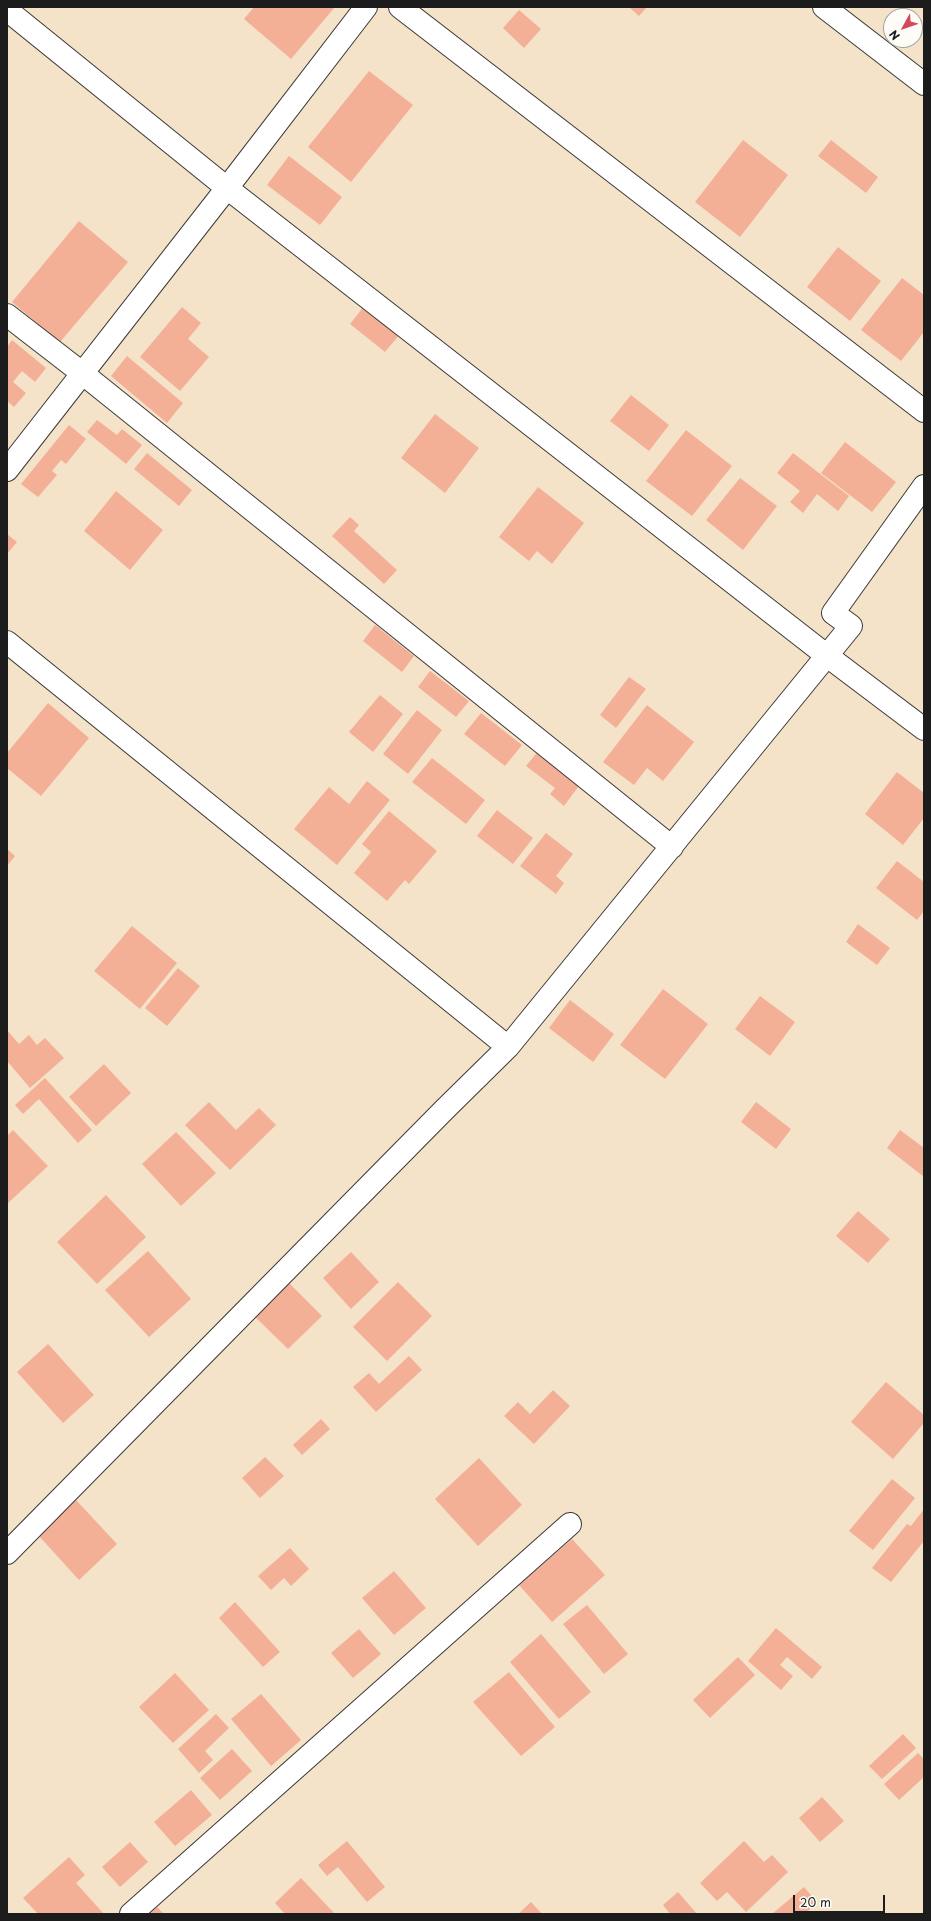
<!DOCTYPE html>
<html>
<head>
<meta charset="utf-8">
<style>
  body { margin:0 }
  #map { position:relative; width:931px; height:1921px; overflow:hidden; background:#f4e2c9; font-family:"Playpen Sans",sans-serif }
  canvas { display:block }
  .frame { position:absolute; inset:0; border:8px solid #1c1c1c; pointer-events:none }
  .north { position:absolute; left:883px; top:8px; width:40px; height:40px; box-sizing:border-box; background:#fdfcf7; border:1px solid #a3a29f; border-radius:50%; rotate:230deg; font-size:11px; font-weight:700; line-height:16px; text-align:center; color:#1c1c1c }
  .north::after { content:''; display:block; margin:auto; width:14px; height:18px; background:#d1495b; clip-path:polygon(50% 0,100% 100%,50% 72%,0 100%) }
  .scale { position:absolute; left:793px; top:1895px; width:92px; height:18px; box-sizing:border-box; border:2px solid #1c1c1c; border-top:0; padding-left:5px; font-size:12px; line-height:14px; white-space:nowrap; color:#1c1c1c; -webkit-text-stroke:3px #fdfcf7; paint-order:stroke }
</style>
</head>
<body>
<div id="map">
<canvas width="931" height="1921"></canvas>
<div class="frame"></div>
<div class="north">N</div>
<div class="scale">20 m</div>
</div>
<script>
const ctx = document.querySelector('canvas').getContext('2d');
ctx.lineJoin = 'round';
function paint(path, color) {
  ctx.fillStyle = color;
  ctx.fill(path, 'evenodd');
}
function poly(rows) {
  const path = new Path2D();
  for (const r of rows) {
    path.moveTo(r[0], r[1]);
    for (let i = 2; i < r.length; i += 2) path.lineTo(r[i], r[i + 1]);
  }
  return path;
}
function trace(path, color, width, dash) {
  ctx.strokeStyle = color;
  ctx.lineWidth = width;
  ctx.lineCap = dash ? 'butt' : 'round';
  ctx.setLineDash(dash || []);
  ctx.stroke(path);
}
const building = poly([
  [254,7,335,7,291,59,244,19],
  [629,7,647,7,639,16],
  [519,10,541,29,524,48,503,28],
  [369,71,413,105,351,182,308,147],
  [743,140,788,175,740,237,695,202],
  [831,140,878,177,866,193,818,156],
  [289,156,342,197,320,225,267,185],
  [79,221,128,262,60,342,12,302],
  [838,247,881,281,850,321,807,287],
  [902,278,924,295,924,332,901,361,861,330],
  [365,305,400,334,385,352,350,324],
  [182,307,201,323,188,339,209,357,180,391,140,357],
  [12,340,46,368,35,382,22,371,13,382,26,393,14,407,7,401,7,347],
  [127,356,183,403,167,423,111,376],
  [631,395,669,425,649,451,610,421],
  [435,414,479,448,445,493,401,458],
  [97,420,117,435,122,429,142,445,126,464,87,432],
  [69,425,86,439,66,464,61,460,52,471,57,475,38,497,21,484],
  [686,430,732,466,692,516,646,481],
  [845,442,896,482,872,512,821,473],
  [147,453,192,490,179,506,134,469],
  [793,453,849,496,838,511,817,494,803,513,790,502,800,491,777,473],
  [740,478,777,506,743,550,706,520],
  [538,487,584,523,552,564,537,551,529,561,499,537],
  [116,491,163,530,130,570,84,531],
  [350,517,359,525,354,531,397,570,384,584,332,536],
  [7,534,17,542,7,554],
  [375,625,414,656,402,672,363,641],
  [430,671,469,701,456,717,418,687],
  [629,677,646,689,616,728,600,715],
  [380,695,403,714,373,752,349,732],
  [48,703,89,738,41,796,7,768,7,753],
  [647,705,694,742,663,781,647,768,634,785,603,762],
  [417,710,442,730,408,774,383,754],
  [481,713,522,745,505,766,464,734],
  [539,750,581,783,564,806,550,794,555,788,526,766],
  [432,758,485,800,466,824,412,782],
  [897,772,924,793,924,818,903,845,865,814],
  [367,781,390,800,337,865,294,829,329,787,349,804],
  [497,810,533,838,513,864,477,836],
  [389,811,437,851,409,884,405,880,387,901,354,873,371,852,362,844],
  [546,833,573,854,556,876,564,883,556,894,520,866],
  [7,849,15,856,7,866],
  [897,861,924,882,924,911,917,920,876,888],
  [858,924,890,948,877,965,846,942],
  [132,926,177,963,140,1009,94,971],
  [178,968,200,986,167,1026,145,1008],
  [663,989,708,1024,665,1079,620,1045],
  [760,996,795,1022,770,1056,735,1029],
  [570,1000,614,1034,593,1062,549,1028],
  [7,1030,19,1044,29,1035,37,1045,45,1038,64,1058,30,1088,7,1061],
  [104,1064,131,1093,96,1126,69,1097],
  [45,1078,92,1130,78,1143,39,1099,23,1114,15,1105],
  [209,1102,236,1130,259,1108,276,1125,230,1170,185,1125],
  [756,1102,791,1129,776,1149,741,1122],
  [13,1130,48,1166,7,1204,7,1136],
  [900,1130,924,1148,924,1177,887,1148],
  [176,1132,216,1173,181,1206,142,1164],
  [106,1195,146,1237,97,1284,57,1242],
  [858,1211,890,1239,868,1263,836,1236],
  [148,1251,191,1299,149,1337,105,1290],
  [351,1252,379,1282,351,1309,323,1278],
  [283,1277,322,1316,288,1349,249,1311],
  [398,1282,432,1316,387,1361,353,1327],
  [48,1344,94,1395,63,1423,17,1372],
  [409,1356,422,1370,376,1412,353,1387,369,1373,379,1384],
  [886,1382,924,1415,924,1423,893,1459,851,1422],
  [553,1390,570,1406,534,1444,504,1416,518,1402,530,1414],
  [321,1419,330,1429,302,1455,293,1445],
  [265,1457,284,1476,260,1498,242,1478],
  [479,1458,522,1505,478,1546,435,1499],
  [892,1479,915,1498,873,1550,849,1531],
  [76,1500,117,1544,79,1580,38,1535],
  [924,1509,924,1541,891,1582,872,1568,907,1524,911,1526],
  [572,1539,605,1575,552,1622,519,1585],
  [290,1548,309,1569,291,1586,284,1578,271,1590,258,1576],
  [394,1571,426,1608,394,1635,362,1598],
  [235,1602,280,1652,263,1667,219,1618],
  [587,1605,628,1654,604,1674,563,1624],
  [776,1628,822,1667,812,1679,787,1657,780,1665,793,1676,781,1690,748,1661],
  [359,1629,381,1654,353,1678,331,1653],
  [541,1634,591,1692,559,1719,510,1662],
  [738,1657,755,1675,710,1718,693,1700],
  [509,1672,555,1727,521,1756,473,1702],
  [175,1673,209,1710,173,1743,139,1707],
  [261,1694,301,1740,271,1766,231,1719],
  [216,1714,229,1728,205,1751,213,1760,199,1773,178,1749],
  [903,1734,916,1748,882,1779,869,1766],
  [232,1749,252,1771,220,1800,200,1778],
  [918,1753,924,1759,924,1777,899,1800,884,1784],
  [191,1790,212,1815,175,1846,154,1822],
  [822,1797,844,1821,820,1842,799,1818],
  [347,1841,385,1887,367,1902,338,1867,327,1876,318,1865],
  [744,1841,764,1862,772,1855,788,1872,746,1912,727,1892,717,1901,700,1883],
  [130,1842,148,1862,120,1887,102,1867],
  [69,1857,85,1875,76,1883,104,1914,38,1914,23,1898],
  [301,1878,335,1914,285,1914,275,1903],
  [804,1887,817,1902,805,1914,772,1914],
  [678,1892,697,1914,670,1914,663,1905],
  [531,1902,542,1914,518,1914],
  [157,1907,164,1914,149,1914]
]);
const street = poly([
  [400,7,924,411],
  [824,7,924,84],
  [7,10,227,188,826,655,924,729],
  [7,315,82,373,672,847],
  [7,470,227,188,366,7],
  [7,642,508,1047],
  [7,1553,444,1110,508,1047,851,626,833,613,924,486],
  [131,1914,570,1524]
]);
paint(building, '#f4b097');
trace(street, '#3c3a36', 24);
trace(street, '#fff', 22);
</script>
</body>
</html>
